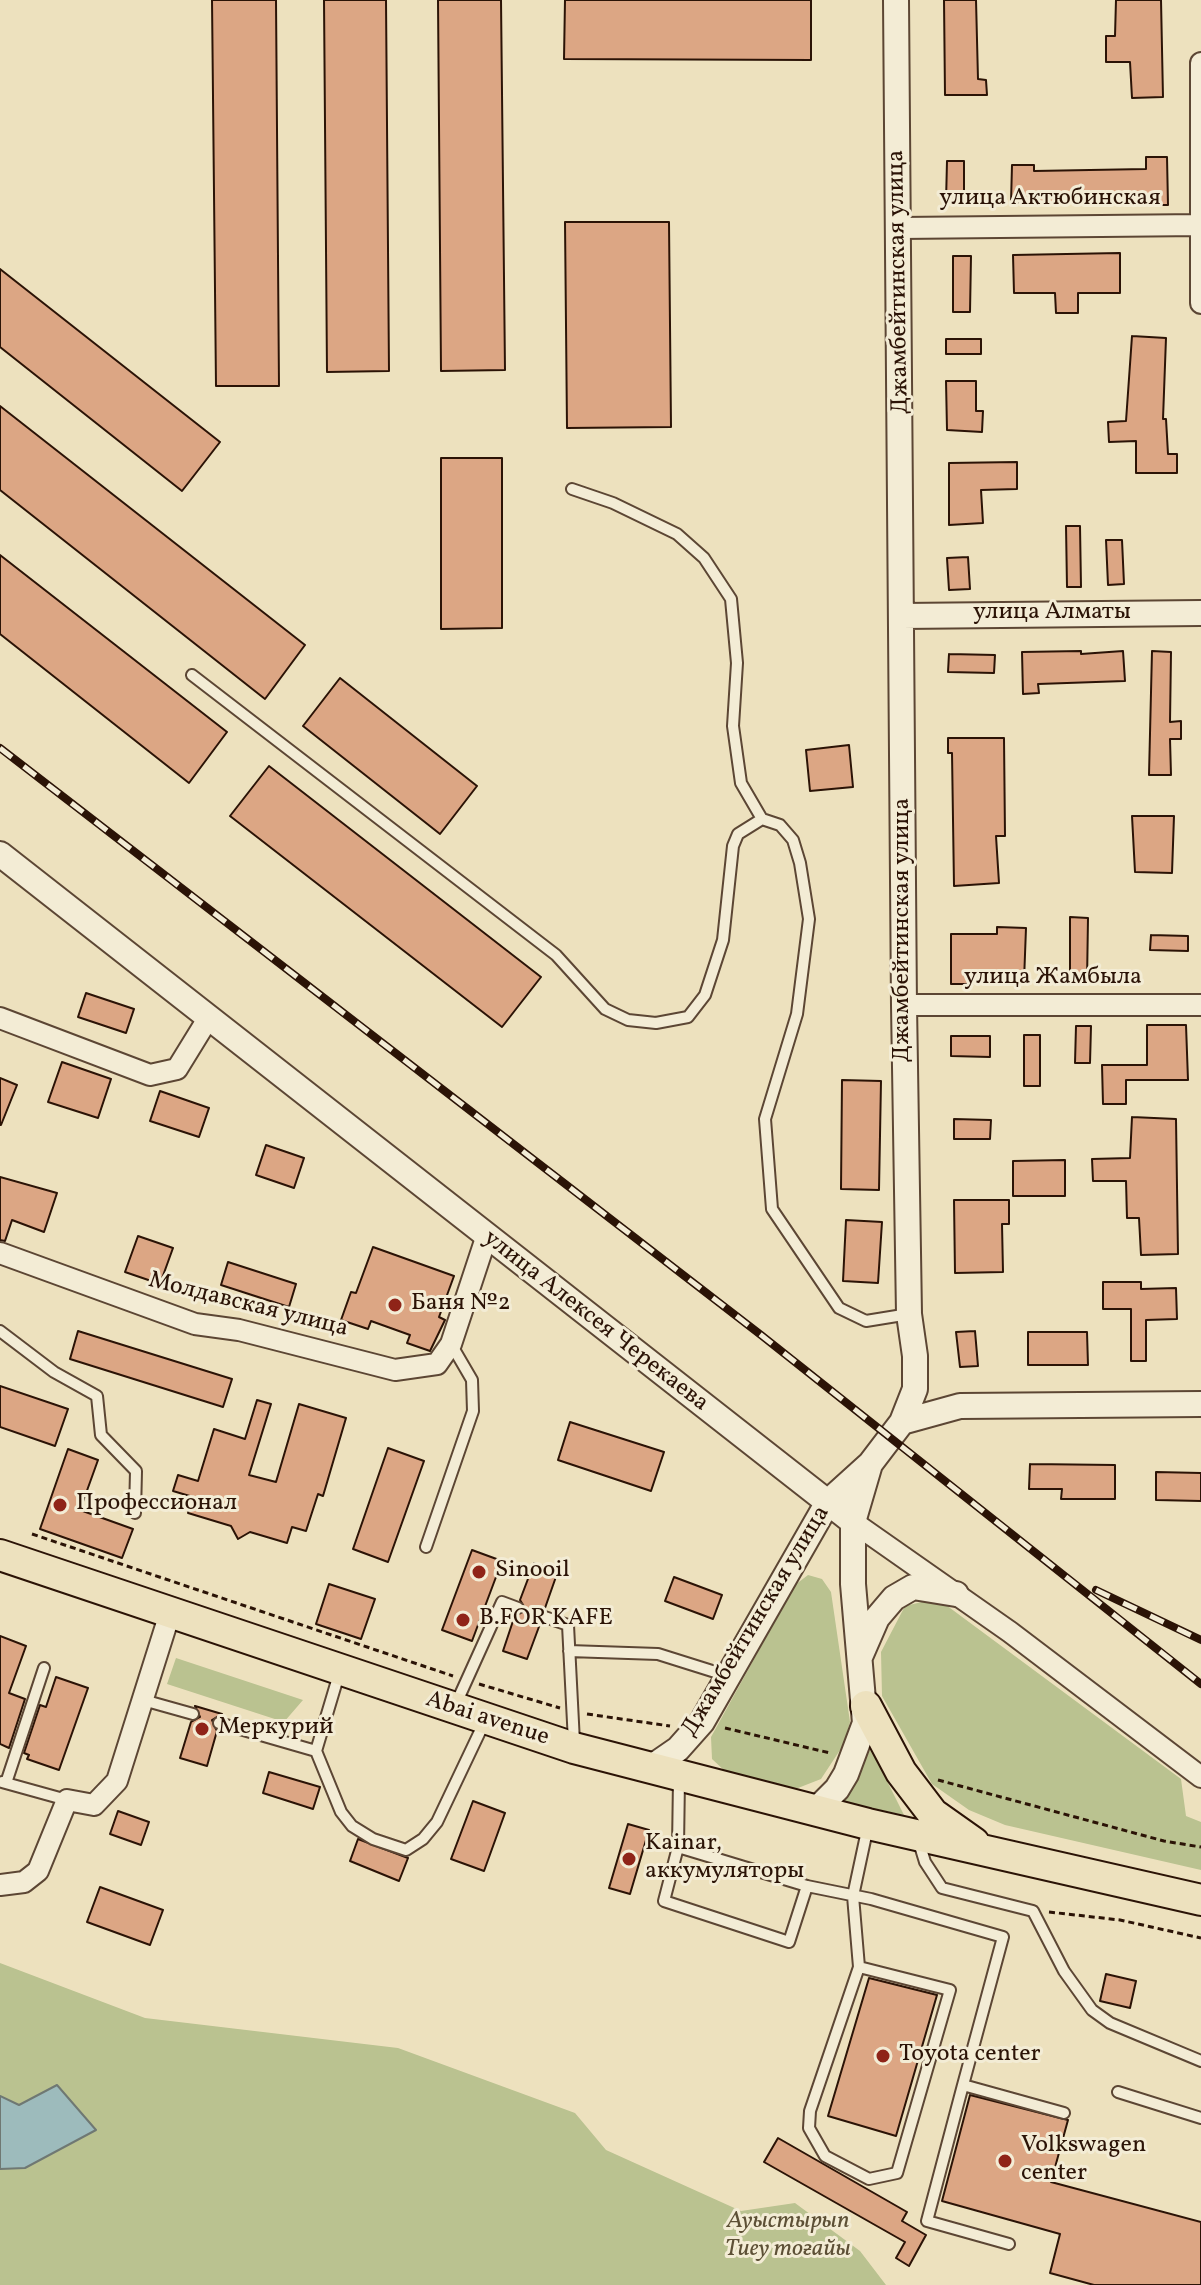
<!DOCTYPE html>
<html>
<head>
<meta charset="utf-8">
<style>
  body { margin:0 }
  canvas { display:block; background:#ede1be }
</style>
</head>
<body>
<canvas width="1201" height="2285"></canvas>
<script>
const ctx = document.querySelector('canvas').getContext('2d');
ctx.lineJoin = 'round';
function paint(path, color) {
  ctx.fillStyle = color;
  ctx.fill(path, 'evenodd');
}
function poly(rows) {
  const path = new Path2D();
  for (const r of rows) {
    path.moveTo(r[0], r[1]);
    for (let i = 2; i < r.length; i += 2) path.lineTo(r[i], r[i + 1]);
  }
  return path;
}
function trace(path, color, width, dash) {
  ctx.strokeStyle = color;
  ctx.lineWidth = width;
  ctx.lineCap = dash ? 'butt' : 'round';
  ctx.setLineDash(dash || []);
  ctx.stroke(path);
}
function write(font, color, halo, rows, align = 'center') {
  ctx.font = font + ' Vollkorn,serif';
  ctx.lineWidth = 6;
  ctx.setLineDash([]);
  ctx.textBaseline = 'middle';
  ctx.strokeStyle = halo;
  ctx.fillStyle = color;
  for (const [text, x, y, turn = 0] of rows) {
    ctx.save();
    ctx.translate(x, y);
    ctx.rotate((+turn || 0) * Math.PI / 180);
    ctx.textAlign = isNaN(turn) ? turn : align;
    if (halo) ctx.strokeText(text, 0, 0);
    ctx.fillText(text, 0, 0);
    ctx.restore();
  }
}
const green = poly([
  [808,1575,822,1579,831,1592,850,1722,844,1744,821,1779,798,1788,763,1785,727,1773,712,1759,711,1737,795,1585],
  [926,1601,946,1605,1181,1779,1186,1816,1201,1822,1201,1870,1005,1825,969,1810,932,1784,882,1696,881,1652,905,1606],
  [176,1658,303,1700,284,1722,167,1684],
  [870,1750,880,1767,904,1815,843,1802],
  [0,1963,145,2018,398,2048,575,2113,606,2150,741,2211,795,2203,860,2251,886,2285,0,2285,0,2169,25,2168,19,2105,0,2096]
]);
const water = poly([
  [57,2085,96,2130,25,2168,0,2169,0,2096,19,2105,57,2085]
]);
const building = poly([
  [212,0,276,0,279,386,216,386,212,0],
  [324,0,386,0,389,371,327,372,324,0],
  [438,0,501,0,505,370,441,371,438,0],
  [565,0,811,0,811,60,564,59,565,0],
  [944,0,976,0,978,79,986,80,987,95,945,95,944,0],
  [1116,0,1161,0,1163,97,1132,98,1130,62,1106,62,1106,36,1115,36,1116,0],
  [1146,157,1167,157,1168,205,1147,205,1147,201,1011,203,1012,165,1034,165,1034,171,1146,169,1146,157],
  [947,161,964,161,964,203,946,202,947,161],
  [565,222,669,222,671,427,567,428,565,222],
  [1120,253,1120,293,1078,293,1078,313,1056,313,1055,293,1014,293,1013,255,1120,253],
  [953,256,971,256,970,312,953,312,953,256],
  [0,269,220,442,182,491,0,347,0,269],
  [1132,336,1166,338,1163,419,1166,419,1168,454,1177,454,1177,473,1136,473,1136,441,1109,442,1108,422,1126,421,1132,336],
  [946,339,981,339,981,354,946,354,946,339],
  [946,381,976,381,976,411,983,411,982,432,947,430,946,381],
  [0,406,305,645,265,699,0,490,0,406],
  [441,458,502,458,502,628,441,629,441,458],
  [1017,462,1017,489,981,490,983,523,949,525,949,463,1017,462],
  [1066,526,1080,526,1081,587,1067,587,1066,526],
  [1106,540,1122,540,1124,584,1108,585,1106,540],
  [0,555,227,732,189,783,0,634,0,555],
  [968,557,970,589,949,590,947,558,968,557],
  [1081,651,1081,654,1123,651,1125,681,1038,684,1039,693,1023,694,1022,652,1081,651],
  [1152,651,1171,652,1170,722,1181,721,1181,739,1170,739,1171,775,1149,775,1152,651],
  [949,654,995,655,994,673,948,672,949,654],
  [340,678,477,786,440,834,303,726,340,678],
  [948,738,1004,738,1005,836,996,836,999,883,954,886,952,753,948,753,948,738],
  [849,745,853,787,810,791,806,750,849,745],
  [269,766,541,977,502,1027,230,816,269,766],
  [1132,816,1174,816,1172,873,1135,872,1132,816],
  [1070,917,1088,918,1087,982,1070,982,1070,917],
  [997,927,1026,928,1024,981,973,979,973,984,951,984,951,934,997,934,997,927],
  [1151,935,1188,936,1188,951,1150,950,1151,935],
  [86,993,134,1009,126,1033,78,1017,86,993],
  [1147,1025,1186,1025,1188,1080,1126,1080,1126,1104,1103,1104,1102,1065,1147,1065,1147,1025],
  [1076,1026,1091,1026,1090,1063,1075,1063,1076,1026],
  [1024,1035,1040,1035,1040,1086,1024,1086,1024,1035],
  [951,1036,990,1036,990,1057,951,1056,951,1036],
  [62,1062,111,1079,98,1118,48,1102,62,1062],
  [0,1078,17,1085,1,1125,0,1125,0,1078],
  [842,1080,881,1081,879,1190,841,1189,842,1080],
  [160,1091,209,1108,199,1137,150,1121,160,1091],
  [1132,1117,1176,1119,1178,1254,1141,1255,1139,1218,1127,1218,1126,1181,1093,1181,1092,1159,1130,1158,1132,1117],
  [954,1119,991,1120,990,1139,954,1139,954,1119],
  [266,1145,304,1158,294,1188,256,1175,266,1145],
  [1065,1160,1065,1196,1013,1196,1013,1161,1065,1160],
  [0,1177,57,1193,44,1232,12,1220,5,1241,0,1240,0,1177],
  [954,1200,1009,1200,1009,1224,1002,1224,1003,1272,955,1273,954,1200],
  [846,1220,882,1222,878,1283,843,1281,846,1220],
  [138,1236,173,1248,160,1284,125,1272,138,1236],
  [373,1247,454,1276,439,1317,445,1320,430,1351,407,1343,410,1335,371,1321,368,1329,341,1320,351,1292,356,1293,373,1247],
  [228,1262,296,1284,289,1307,221,1285,228,1262],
  [1103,1282,1141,1282,1141,1289,1176,1288,1177,1319,1146,1320,1146,1361,1131,1361,1131,1309,1103,1309,1103,1282],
  [78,1331,232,1379,223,1407,70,1359,78,1331],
  [975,1331,978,1366,960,1367,956,1332,975,1331],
  [1028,1332,1087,1332,1088,1365,1028,1365,1028,1332],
  [0,1386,68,1409,55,1446,0,1427,0,1386],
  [257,1400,271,1404,249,1475,276,1482,299,1404,346,1418,323,1496,318,1494,306,1531,292,1527,287,1543,250,1532,238,1539,231,1526,188,1513,193,1497,173,1491,178,1475,198,1481,214,1429,245,1439,257,1400],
  [570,1422,664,1452,651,1491,558,1460,570,1422],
  [388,1448,424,1461,388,1562,353,1549,388,1448],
  [68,1449,98,1460,80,1510,133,1529,122,1558,40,1529,68,1449],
  [1030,1464,1115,1465,1115,1499,1061,1499,1062,1489,1029,1489,1030,1464],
  [1156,1472,1201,1473,1201,1501,1156,1500,1156,1472],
  [472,1550,502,1561,472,1641,442,1630,472,1550],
  [534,1563,558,1571,545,1608,534,1614,540,1624,527,1659,503,1651,515,1615,526,1610,520,1600,534,1563],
  [674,1577,722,1595,713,1619,665,1601,674,1577],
  [329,1584,375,1599,361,1639,316,1624,329,1584],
  [0,1636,26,1646,9,1693,25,1699,9,1748,0,1744,0,1636],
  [56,1677,88,1688,59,1770,27,1759,29,1755,24,1753,40,1705,46,1707,56,1677],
  [195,1706,222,1714,212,1720,217,1731,207,1766,180,1758,191,1722,200,1717,195,1706],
  [269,1772,320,1787,313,1809,263,1793,269,1772],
  [473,1801,505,1813,484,1871,451,1859,473,1801],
  [118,1811,149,1822,141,1845,110,1834,118,1811],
  [628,1824,649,1830,630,1894,609,1888,628,1824],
  [358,1839,408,1858,399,1881,350,1861,358,1839],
  [100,1887,163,1910,150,1945,87,1922,100,1887],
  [1106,1974,1136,1981,1130,2008,1100,2001,1106,1974],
  [869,1978,937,1995,896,2136,828,2116,869,1978],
  [970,2095,1068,2120,1051,2182,1201,2222,1201,2285,1094,2285,1050,2273,1060,2234,942,2201,970,2095],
  [778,2138,907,2212,902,2221,926,2235,909,2266,896,2258,905,2242,764,2162,778,2138]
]);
const path = poly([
  [32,1534,453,1676],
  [479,1684,560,1708],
  [587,1714,670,1726],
  [725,1728,830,1753],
  [938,1780,1164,1841,1201,1847],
  [1049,1912,1120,1920,1201,1938]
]);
const service = poly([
  [572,489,613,503,677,534,704,558,731,599,737,663,733,726,741,783,762,819],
  [192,675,556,955,605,1009,628,1020,656,1023,688,1017,705,995,723,940,733,846,738,834,762,819,780,825,793,840,800,863,809,919,797,1014,765,1119,772,1209,839,1308,866,1321,909,1314],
  [0,1331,54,1372,97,1396,101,1435,136,1471,135,1513],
  [426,1547,473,1411,472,1380,451,1344],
  [542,1616,568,1625,574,1742],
  [569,1651,658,1654,728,1676],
  [143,1700,193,1714],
  [455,1706,502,1602,518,1608],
  [219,1723,316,1751,339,1674],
  [316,1751,341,1812,352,1826,373,1839,406,1850,423,1839,437,1822,485,1721],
  [679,1779,678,1847,664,1901,789,1942,807,1886],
  [2,1782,67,1800],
  [6,1783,44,1668],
  [918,1839,925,1862,942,1888,1033,1911,1064,1971,1092,2010,1110,2023,1201,2061],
  [678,1847,807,1886,871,1899,1003,1937,963,2085,1064,2113],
  [859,1967,810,2111,809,2128,825,2156,869,2179,897,2173,950,1990,859,1967,853,1896,868,1826],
  [963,2085,927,2221,1009,2244],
  [1118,2092,1201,2118]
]);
const minor = poly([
  [1201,63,1201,303],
  [900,228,1201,225],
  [904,1005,1201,1005],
  [0,1018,150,1075,177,1069,209,1017],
  [0,1253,195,1324,239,1330,395,1370,437,1364,451,1344,486,1238],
  [853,1522,1010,1632,1201,1777],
  [0,1885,24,1882,38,1871,67,1800,94,1805,117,1781,170,1613]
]);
const tertiary = poly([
  [902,616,1201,613],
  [0,854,853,1522],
  [902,1422,960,1406,1201,1404],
  [860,1657,877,1618,894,1598,913,1587,956,1594],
  [649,1769,678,1749,702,1722,828,1502,870,1464,902,1422,915,1389,915,1356,909,1314,904,1005,896,0],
  [815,1811,837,1789,846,1774,865,1723,853,1584,853,1522,870,1464]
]);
const primary = poly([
  [0,1555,574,1748,868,1824,1201,1900],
  [866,1706,901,1772,933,1814,974,1843]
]);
const rail = poly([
  [0,748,761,1335,1201,1684],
  [1096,1590,1201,1640]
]);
const markers = [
  [395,1305,8,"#8f2418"],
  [60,1505,8,"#8f2418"],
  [479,1572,8,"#8f2418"],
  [463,1620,8,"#8f2418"],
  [202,1729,8,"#8f2418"],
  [629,1859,8,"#8f2418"],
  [883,2056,8,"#8f2418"],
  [1005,2161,8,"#8f2418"]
];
const streetNames = [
  ["улица Актюбинская",1050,200],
  ["Джамбейтинская улица",900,282,-91],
  ["улица Алматы",1052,614],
  ["Джамбейтинская улица",904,930,-90],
  ["улица Жамбыла",1053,979],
  ["Молдавская улица",248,1306,14],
  ["улица Алексея Черекаева",595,1322,38],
  ["Джамбейтинская улица",757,1622,-59],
  ["Abai avenue",487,1720,18]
];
const poiNames = [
  ["Баня №2",411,1305],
  ["Профессионал",76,1505],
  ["Sinooil",495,1572],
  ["B.FOR KAFE",479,1620],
  ["Меркурий",218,1729],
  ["Kainar,",645,1845],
  ["аккумуляторы",645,1873],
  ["Toyota center",899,2056],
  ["Volkswagen",1021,2147],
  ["center",1021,2175]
];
const parkNames = [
  ["Ауыстырып",788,2223],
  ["Тиеу тоғайы",788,2251]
];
paint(green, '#bac290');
paint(water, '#9dbbbc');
trace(water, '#6f7873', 2);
paint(building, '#dca684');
trace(building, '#2b1306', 2);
trace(service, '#5c4634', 14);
trace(minor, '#5c4634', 24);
trace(tertiary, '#5c4634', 28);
trace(primary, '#2b1306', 34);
trace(path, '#2b1306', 3, [6, 4]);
trace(service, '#f3ecd5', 10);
trace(minor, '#f3ecd5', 20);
trace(tertiary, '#f3ecd5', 24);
trace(primary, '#ede1be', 30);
trace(rail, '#2b1306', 8);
trace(rail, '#f3ecd5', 5, [15]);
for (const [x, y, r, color] of markers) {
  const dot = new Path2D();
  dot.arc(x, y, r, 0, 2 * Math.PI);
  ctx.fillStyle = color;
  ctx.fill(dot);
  trace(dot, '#f3ecd5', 3);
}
write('24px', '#2b1306', '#f3ecd5', streetNames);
write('24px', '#2b1306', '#f3ecd5', poiNames, 'left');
write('italic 24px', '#5d5036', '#f3ecd5', parkNames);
</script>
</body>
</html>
